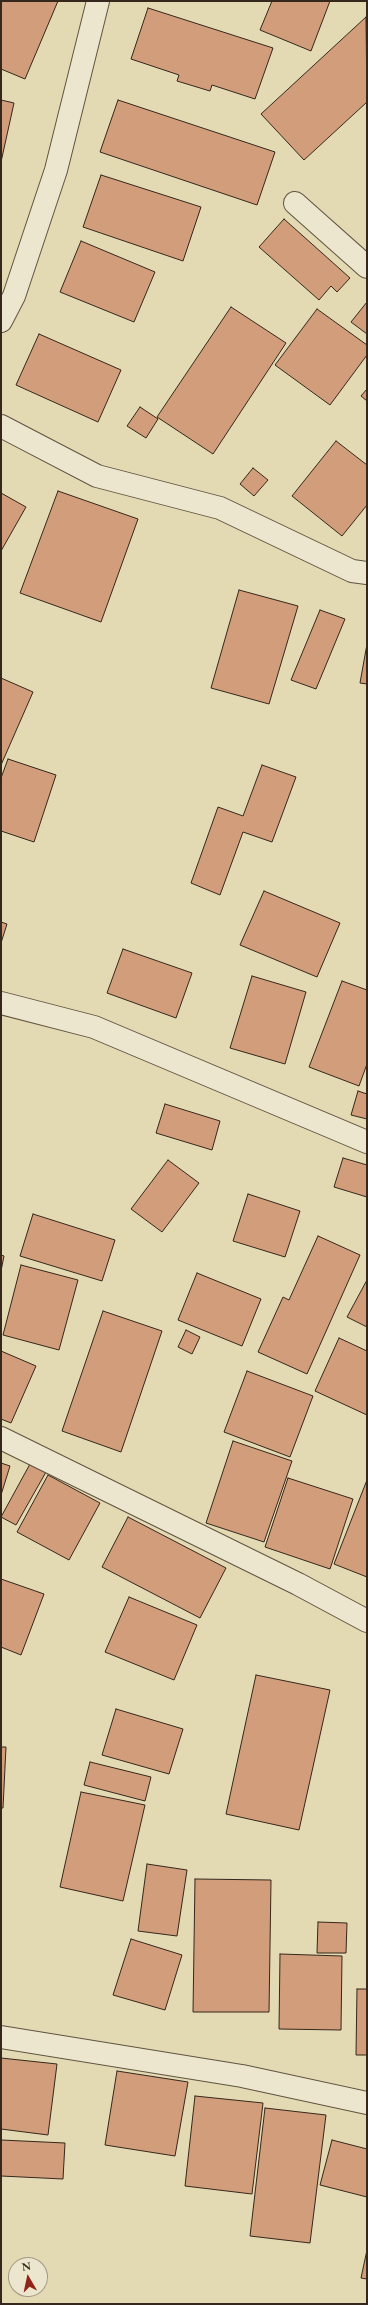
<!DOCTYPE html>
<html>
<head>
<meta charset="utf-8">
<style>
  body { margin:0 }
  #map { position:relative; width:368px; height:2305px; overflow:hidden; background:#e3d9b3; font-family:"EB Garamond",serif }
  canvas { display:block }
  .frame { position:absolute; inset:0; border:2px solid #35271b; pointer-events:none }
  .north { position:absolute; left:8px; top:2257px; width:40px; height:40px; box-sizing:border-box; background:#ede6ce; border:1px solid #a39a86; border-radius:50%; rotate:351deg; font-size:11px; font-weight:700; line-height:16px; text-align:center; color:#35271b }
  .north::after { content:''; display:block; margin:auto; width:14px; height:18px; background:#8f2418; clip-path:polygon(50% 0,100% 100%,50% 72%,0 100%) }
</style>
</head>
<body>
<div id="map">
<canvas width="368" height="2305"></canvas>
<div class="frame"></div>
<div class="north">N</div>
</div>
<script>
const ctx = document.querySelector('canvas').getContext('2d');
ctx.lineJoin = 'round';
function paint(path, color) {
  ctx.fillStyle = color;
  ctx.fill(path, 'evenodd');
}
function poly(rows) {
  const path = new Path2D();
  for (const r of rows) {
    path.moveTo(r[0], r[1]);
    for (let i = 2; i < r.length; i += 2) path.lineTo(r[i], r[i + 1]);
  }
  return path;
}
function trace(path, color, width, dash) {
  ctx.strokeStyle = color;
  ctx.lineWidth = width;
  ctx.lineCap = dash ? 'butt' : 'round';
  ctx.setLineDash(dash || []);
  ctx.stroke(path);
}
const building = poly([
  [1,1,58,1,25,79,1,69,1,1],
  [272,1,330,1,311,51,260,30,272,1],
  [148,8,273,48,255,99,212,85,210,91,177,81,179,75,131,59,148,8],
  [366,17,367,102,304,160,261,114,366,17],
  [1,100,14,103,1,162,1,100],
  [118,100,275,152,257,205,100,152,118,100],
  [101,175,201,207,183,261,83,227,101,175],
  [284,219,350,278,337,292,331,286,319,300,259,247,284,219],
  [81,241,155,272,134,322,60,292,81,241],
  [367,302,367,334,351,322,367,302],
  [231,307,286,343,213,454,157,417,231,307],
  [317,309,367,345,367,355,330,405,275,365,317,309],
  [39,334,121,370,98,422,16,385,39,334],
  [367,389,367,401,361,396,367,389],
  [140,407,158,419,146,438,127,426,140,407],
  [336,441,367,465,367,505,342,536,292,496,336,441],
  [253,468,268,480,254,496,240,484,253,468],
  [58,491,138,519,101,622,20,593,58,491],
  [1,493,26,507,1,551,1,493],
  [239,590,298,606,269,704,211,688,239,590],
  [320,610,345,619,316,689,291,680,320,610],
  [367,644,367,684,360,683,367,644],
  [1,678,33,692,1,765,1,678],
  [8,759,56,775,34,842,1,831,1,778,8,759],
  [262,765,296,777,272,842,243,832,220,895,191,883,218,807,243,816,262,765],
  [264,891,340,923,317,977,240,945,264,891],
  [1,922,7,924,1,943,1,922],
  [123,949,192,973,176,1018,107,993,123,949],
  [252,976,306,992,285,1064,230,1048,252,976],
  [342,981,367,990,367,1064,359,1086,309,1067,342,981],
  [358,1091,367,1094,367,1119,351,1115,358,1091],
  [165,1104,220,1121,212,1150,156,1133,165,1104],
  [343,1158,367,1165,367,1197,334,1187,343,1158],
  [168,1160,199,1183,162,1232,131,1209,168,1160],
  [248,1194,300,1211,285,1257,233,1241,248,1194],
  [33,1214,115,1240,102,1281,20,1256,33,1214],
  [318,1236,360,1255,307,1374,258,1352,283,1297,289,1300,318,1236],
  [1,1255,4,1256,1,1271,1,1255],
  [21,1265,78,1280,59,1350,3,1335,21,1265],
  [197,1273,261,1299,242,1346,178,1320,197,1273],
  [367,1280,367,1327,347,1317,367,1280],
  [103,1311,162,1331,121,1452,62,1431,103,1311],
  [186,1330,200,1337,192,1354,178,1347,186,1330],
  [339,1338,367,1351,367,1415,315,1391,339,1338],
  [1,1351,36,1366,11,1423,1,1419,1,1351],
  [247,1371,313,1396,290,1457,224,1432,247,1371],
  [233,1441,292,1461,264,1542,206,1523,233,1441],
  [1,1463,10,1466,1,1495,1,1463],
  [30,1464,46,1472,16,1525,1,1517,30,1464],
  [48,1475,100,1503,69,1560,17,1532,48,1475],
  [288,1478,353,1499,330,1569,265,1547,288,1478],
  [367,1480,367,1577,334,1564,367,1480],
  [128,1517,226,1568,200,1618,102,1567,128,1517],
  [1,1579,44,1594,21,1655,1,1647,1,1579],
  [129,1597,197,1625,174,1680,105,1652,129,1597],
  [256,1675,330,1690,299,1830,226,1814,256,1675],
  [116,1709,183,1729,169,1774,102,1755,116,1709],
  [1,1747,6,1747,3,1808,1,1808,1,1747],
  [90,1762,151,1777,145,1801,84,1785,90,1762],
  [81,1792,145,1805,123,1901,60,1887,81,1792],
  [147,1864,187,1870,177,1936,138,1931,147,1864],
  [195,1879,271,1880,269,2012,193,2012,195,1879],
  [318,1922,347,1923,346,1953,317,1953,318,1922],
  [131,1939,182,1955,165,2010,113,1995,131,1939],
  [280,1954,342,1956,341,2030,279,2029,280,1954],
  [357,1989,367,1989,367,2055,356,2055,357,1989],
  [1,2058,57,2064,48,2135,1,2129,1,2058],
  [117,2071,188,2082,175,2156,105,2145,117,2071],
  [195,2096,263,2103,252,2194,185,2186,195,2096],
  [265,2108,326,2115,310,2243,250,2236,265,2108],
  [1,2140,65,2143,63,2179,1,2176,1,2140],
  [332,2140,367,2149,367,2197,320,2185,332,2140],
  [367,2250,367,2279,361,2278,367,2250]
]);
const minor = poly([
  [295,203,367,267],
  [1,321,14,296,56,170,98,1],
  [1,426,97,476,220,508,352,571,367,573],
  [1,1003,94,1027,367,1142],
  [1,1438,298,1584,367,1621],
  [1,2037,242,2076,367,2103]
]);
paint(building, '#d19d7a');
trace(building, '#35271b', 1);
trace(minor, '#605441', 24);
trace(minor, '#ede6ce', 22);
</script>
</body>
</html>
